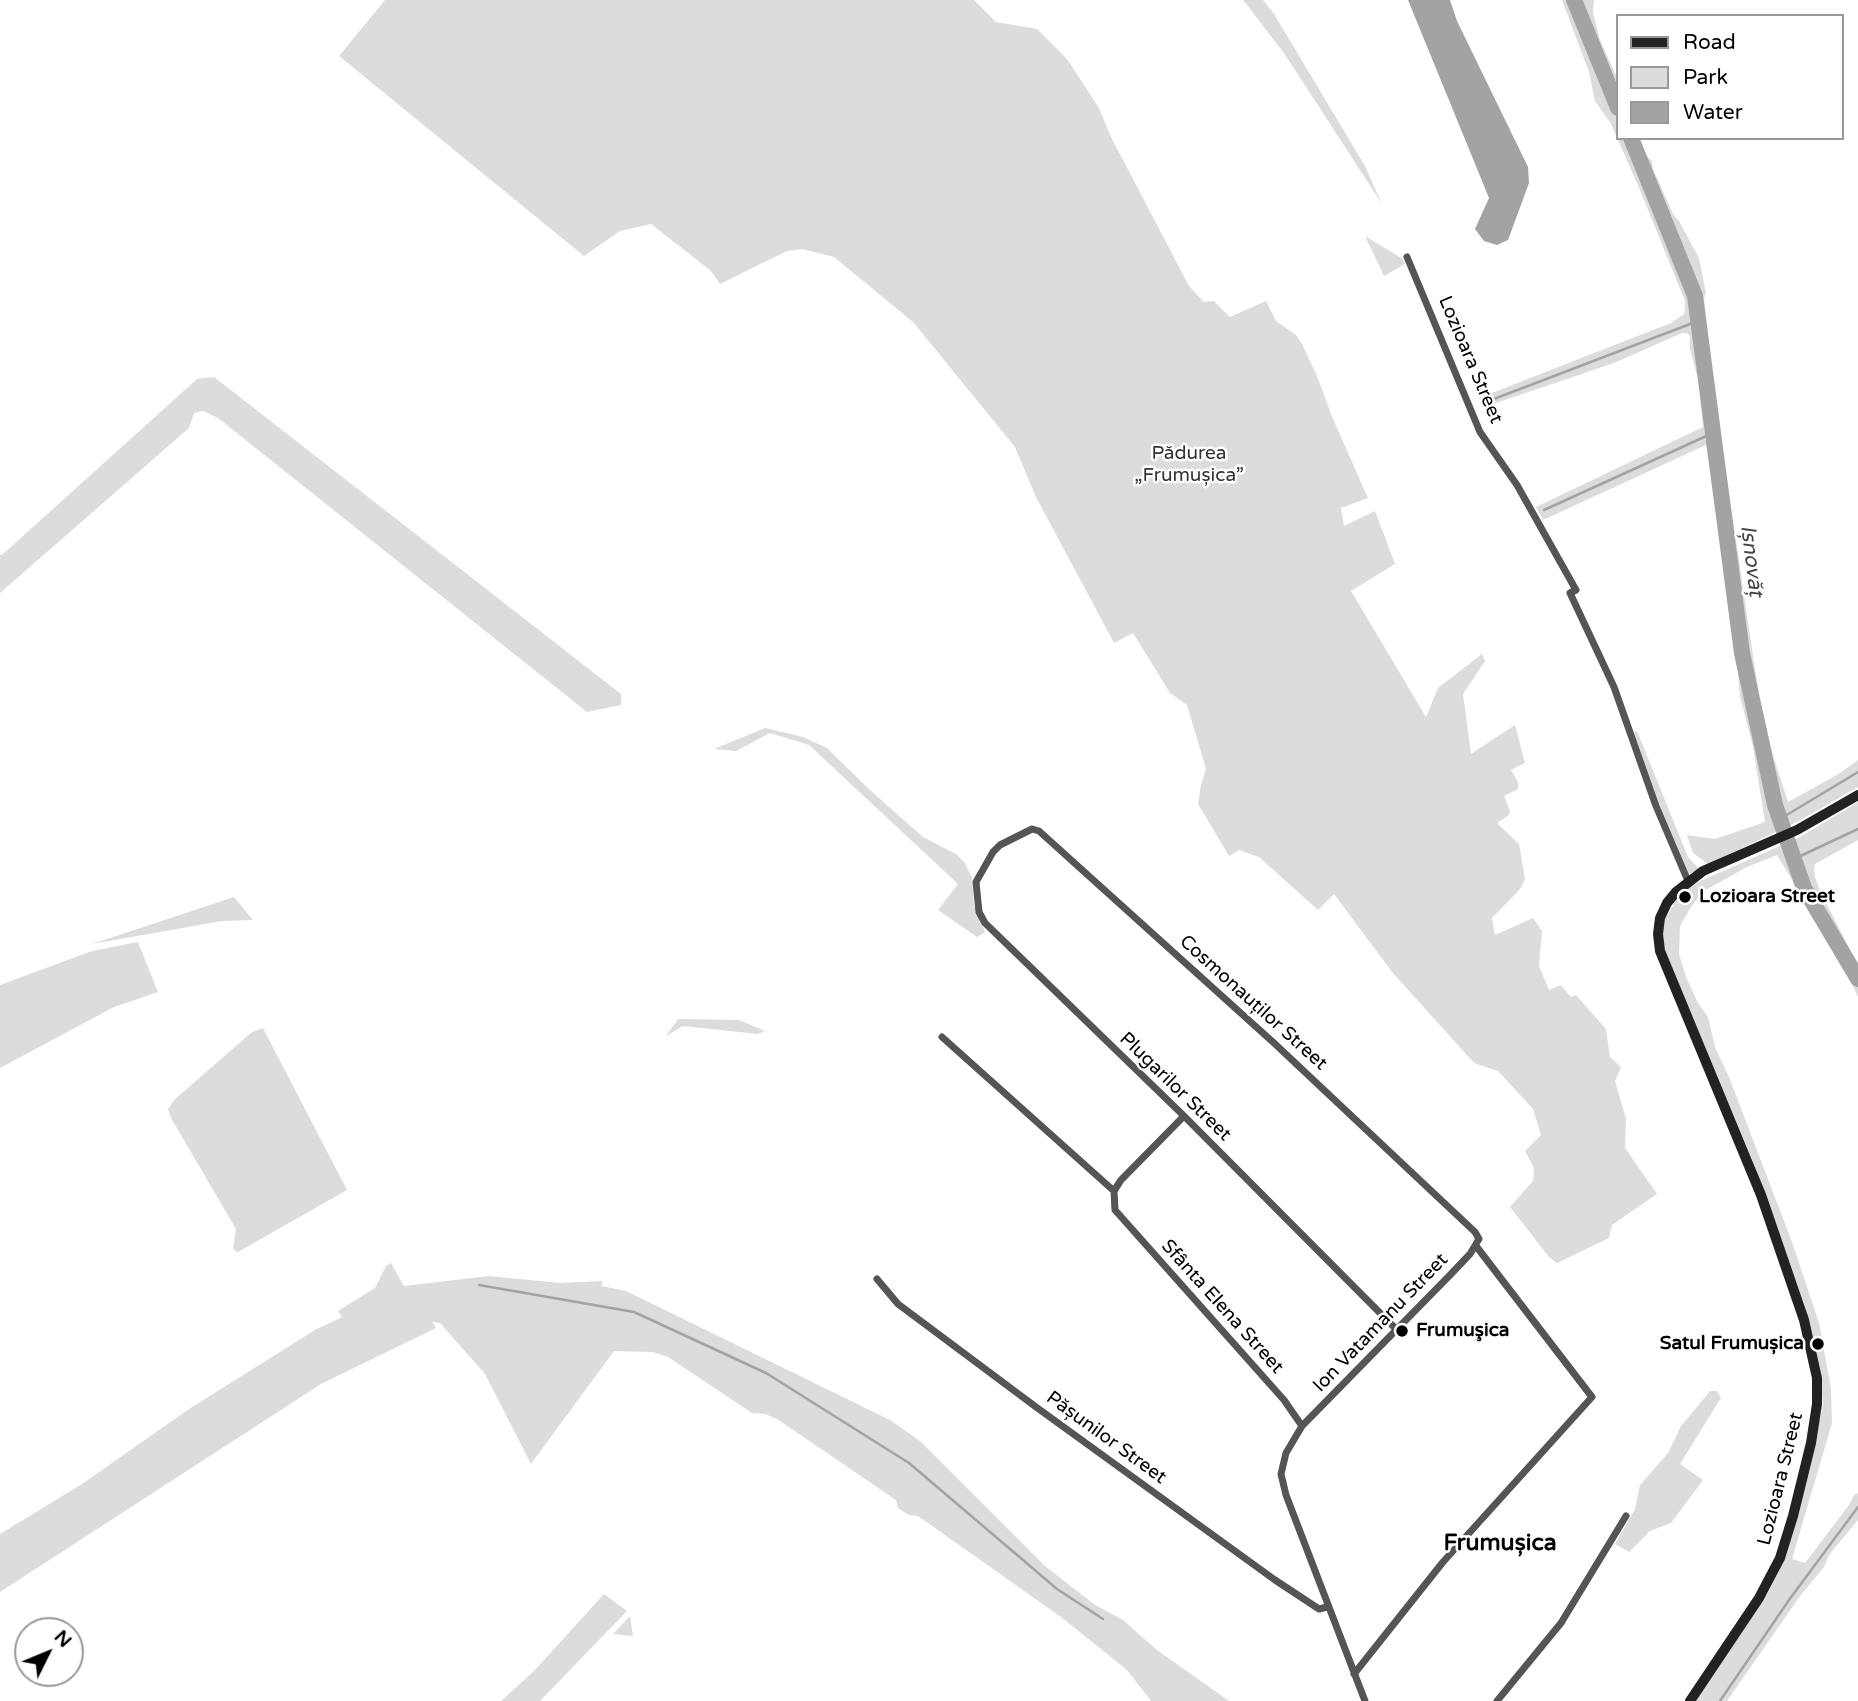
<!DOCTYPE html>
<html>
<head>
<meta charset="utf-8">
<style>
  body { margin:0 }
  #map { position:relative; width:1858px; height:1701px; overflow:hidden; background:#fff; font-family:"Varela Round",sans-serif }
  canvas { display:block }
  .legend { position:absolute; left:1616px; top:14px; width:228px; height:126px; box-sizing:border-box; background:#fff; border:2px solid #999; margin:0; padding:9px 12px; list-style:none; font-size:21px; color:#000 }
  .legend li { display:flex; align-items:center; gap:14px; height:35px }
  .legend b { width:35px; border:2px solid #999 }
  .north { position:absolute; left:14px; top:1617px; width:70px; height:70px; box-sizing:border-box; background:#fff; border:2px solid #999; border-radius:50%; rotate:47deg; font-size:19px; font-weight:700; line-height:28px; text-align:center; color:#000 }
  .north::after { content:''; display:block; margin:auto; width:24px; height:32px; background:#000; clip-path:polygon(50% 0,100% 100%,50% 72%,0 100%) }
</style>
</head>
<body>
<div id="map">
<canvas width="1858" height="1701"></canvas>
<ul class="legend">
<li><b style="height:9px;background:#222"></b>Road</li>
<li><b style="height:19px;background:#dcdcdc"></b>Park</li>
<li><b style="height:19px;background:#a3a3a3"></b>Water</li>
</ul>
<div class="north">N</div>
</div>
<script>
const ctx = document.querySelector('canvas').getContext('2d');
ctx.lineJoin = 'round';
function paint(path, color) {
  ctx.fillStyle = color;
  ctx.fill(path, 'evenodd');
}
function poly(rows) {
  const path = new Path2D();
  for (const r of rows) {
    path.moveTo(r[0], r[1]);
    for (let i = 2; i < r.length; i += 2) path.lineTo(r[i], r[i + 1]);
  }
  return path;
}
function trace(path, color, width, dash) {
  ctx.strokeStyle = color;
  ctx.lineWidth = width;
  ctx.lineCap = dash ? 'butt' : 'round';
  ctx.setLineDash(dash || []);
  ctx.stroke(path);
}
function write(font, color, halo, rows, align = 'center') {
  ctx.font = font + ' "Varela Round",sans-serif';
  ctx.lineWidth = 5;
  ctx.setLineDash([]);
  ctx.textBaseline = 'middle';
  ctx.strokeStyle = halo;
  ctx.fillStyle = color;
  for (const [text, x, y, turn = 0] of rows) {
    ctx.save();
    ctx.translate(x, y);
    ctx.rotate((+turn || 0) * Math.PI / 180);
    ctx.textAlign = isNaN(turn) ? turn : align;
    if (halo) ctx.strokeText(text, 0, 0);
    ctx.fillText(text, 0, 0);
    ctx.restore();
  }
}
const green = poly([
  [385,0,974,0,996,22,1037,29,1067,59,1099,108,1111,137,1189,286,1204,302,1214,301,1230,317,1266,301,1276,321,1296,335,1302,344,1317,376,1333,419,1368,498,1341,508,1344,526,1375,511,1395,564,1351,591,1426,717,1438,688,1482,654,1485,661,1463,694,1471,754,1515,725,1525,763,1511,770,1518,782,1518,789,1504,796,1510,811,1509,815,1497,823,1519,844,1525,879,1521,888,1492,918,1495,935,1533,918,1542,931,1539,966,1549,990,1561,985,1571,997,1576,995,1606,1029,1610,1057,1621,1067,1615,1081,1626,1119,1625,1148,1657,1194,1612,1225,1609,1238,1557,1263,1549,1257,1510,1207,1533,1181,1534,1168,1525,1151,1541,1135,1533,1109,1498,1071,1474,1063,1392,972,1334,894,1318,910,1259,857,1239,850,1229,856,1198,804,1201,785,1206,769,1187,705,1170,693,1133,633,1114,643,1036,497,1015,447,913,322,834,257,802,249,787,251,720,284,711,271,651,224,620,231,584,256,339,56],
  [1243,0,1263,0,1274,14,1365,166,1382,204,1284,53],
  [1562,0,1594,0,1593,12,1600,40,1618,80,1618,138,1637,138,1641,151,1652,161,1653,169,1673,214,1679,221,1699,258,1706,293,1704,298,1713,384,1760,703,1773,755,1788,802,1837,775,1858,760,1858,787,1799,821,1708,864,1693,853,1687,835,1715,839,1765,822,1753,747,1740,696,1736,651,1706,445,1543,520,1536,507,1703,427,1698,379,1690,349,1690,336,1687,333,1682,333,1614,363,1484,407,1479,398,1671,323,1684,314,1685,308,1685,301,1640,190,1611,124,1595,101,1589,72],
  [1365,236,1403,259,1405,264,1384,276],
  [214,377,621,694,621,705,587,712,218,418,203,411,194,413,189,428,0,593,0,555,3,554,197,379],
  [765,728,803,737,827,748,871,791,923,837,956,854,965,863,972,878,974,906,985,932,977,937,938,910,958,884,809,745,770,733,736,751,714,749],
  [1637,731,1688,857,1699,869,1689,874,1660,806,1634,732],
  [1858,802,1858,840,1815,864,1814,870,1815,877,1822,895,1858,965,1858,997,1837,954,1777,855,1747,867,1702,892,1691,907,1680,926,1679,954,1686,977,1698,1003,1708,1017,1715,1047,1729,1077,1792,1242,1819,1323,1831,1389,1832,1423,1792,1559,1805,1563,1849,1505,1854,1495,1858,1493,1858,1520,1829,1555,1824,1567,1800,1596,1727,1701,1696,1701,1769,1591,1786,1556,1823,1405,1821,1373,1804,1303,1751,1156,1667,958,1661,936,1662,924,1680,894,1696,883,1800,837],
  [234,897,253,920,222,921,92,944],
  [138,942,158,992,114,1007,0,1068,0,985,92,951],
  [678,1019,739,1020,765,1031,758,1034,683,1026,666,1036],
  [263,1028,347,1190,238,1252,233,1249,236,1229,171,1118,168,1109,174,1100,252,1032],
  [391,1263,404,1286,489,1276,561,1283,603,1281,601,1286,626,1291,890,1420,920,1441,1045,1566,1095,1605,1123,1620,1157,1650,1229,1701,1151,1701,1127,1670,1061,1617,918,1516,909,1515,898,1508,896,1500,777,1419,765,1414,752,1413,668,1357,653,1352,614,1351,531,1464,485,1374,440,1323,432,1322,436,1328,321,1384,0,1592,0,1534,82,1484,189,1409,315,1330,342,1317,338,1311,375,1288,386,1266],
  [1710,1391,1717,1391,1721,1398,1680,1464,1703,1480,1671,1523,1650,1531,1629,1552,1615,1544,1635,1509,1640,1485,1668,1453,1681,1426],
  [604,1594,627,1611,540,1701,501,1701,534,1671],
  [630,1616,633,1636,613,1634]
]);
const water = poly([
  [1408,0,1450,0,1457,21,1528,167,1529,183,1508,240,1497,245,1484,241,1475,229,1489,198]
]);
const stream = poly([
  [1486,402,1698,321],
  [1544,510,1713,433],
  [1780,819,1858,772],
  [1794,859,1858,829],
  [479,1285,634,1312,766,1373,909,1463,1057,1589,1103,1619],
  [1720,1701,1789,1600,1858,1507]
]);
const river = poly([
  [1574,0,1618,108],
  [1631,138,1695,296,1742,653,1775,805,1804,888,1858,979]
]);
const street = poly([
  [1407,257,1480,432,1517,485,1576,590,1570,593,1614,687,1656,806,1688,881],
  [942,1037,1114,1191],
  [1184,1116,1121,1180,1114,1191,1115,1210,1284,1400,1302,1426],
  [877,1279,898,1304,1036,1407,1275,1580,1319,1609,1327,1607],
  [1354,1674,1443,1562,1592,1397,1476,1246],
  [1365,1701,1286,1495,1281,1474,1286,1453,1302,1426,1451,1274,1470,1254,1479,1239,1475,1232,1274,1043,1039,831,1032,829,1000,845,993,852,976,882,979,912,985,923,1184,1116,1396,1329],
  [1497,1701,1561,1623,1626,1516]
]);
const secondary = poly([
  [1690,1701,1759,1598,1780,1558,1793,1516,1811,1443,1817,1404,1817,1378,1804,1320,1761,1195,1660,951,1658,934,1660,918,1667,903,1676,892,1703,871,1797,830,1858,795]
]);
const markers = [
  [1685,897,7,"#000"],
  [1402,1331,7,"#000"],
  [1818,1344,7,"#000"]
];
const streetNames = [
  ["Lozioara Street",1470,360,67],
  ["Cosmonauților Street",1253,1003,42],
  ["Plugarilor Street",1175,1087,44],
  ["Sfânta Elena Street",1222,1307,48],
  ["Ion Vatamanu Street",1381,1323,-46],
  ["Pășunilor Street",1106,1438,36],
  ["Lozioara Street",1781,1479,-76]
];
const parkNames = [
  ["Pădurea",1189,454],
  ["„Frumușica”",1189,476]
];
const poiNames = [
  ["Lozioara Street",1699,897],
  ["Frumuşica",1416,1331],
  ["Satul Frumușica",1804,1344,"right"]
];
const waterNames = [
  ["Ișnovăț",1751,561,83]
];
const quarterNames = [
  ["Frumușica",1500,1544]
];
paint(green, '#dcdcdc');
paint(water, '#a3a3a3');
trace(stream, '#a3a3a3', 2.5);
trace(river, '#a3a3a3', 16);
trace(street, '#555', 7);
trace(secondary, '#222', 10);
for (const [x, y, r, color] of markers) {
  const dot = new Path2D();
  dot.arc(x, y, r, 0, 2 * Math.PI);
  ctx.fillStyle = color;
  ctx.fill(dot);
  trace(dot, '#fff', 2.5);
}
write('19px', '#000', '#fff', streetNames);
write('19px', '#333', '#fff', parkNames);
write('bold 19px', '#000', '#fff', poiNames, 'left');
write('italic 21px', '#444', '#fff', waterNames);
write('bold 23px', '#000', '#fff', quarterNames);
</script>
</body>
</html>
